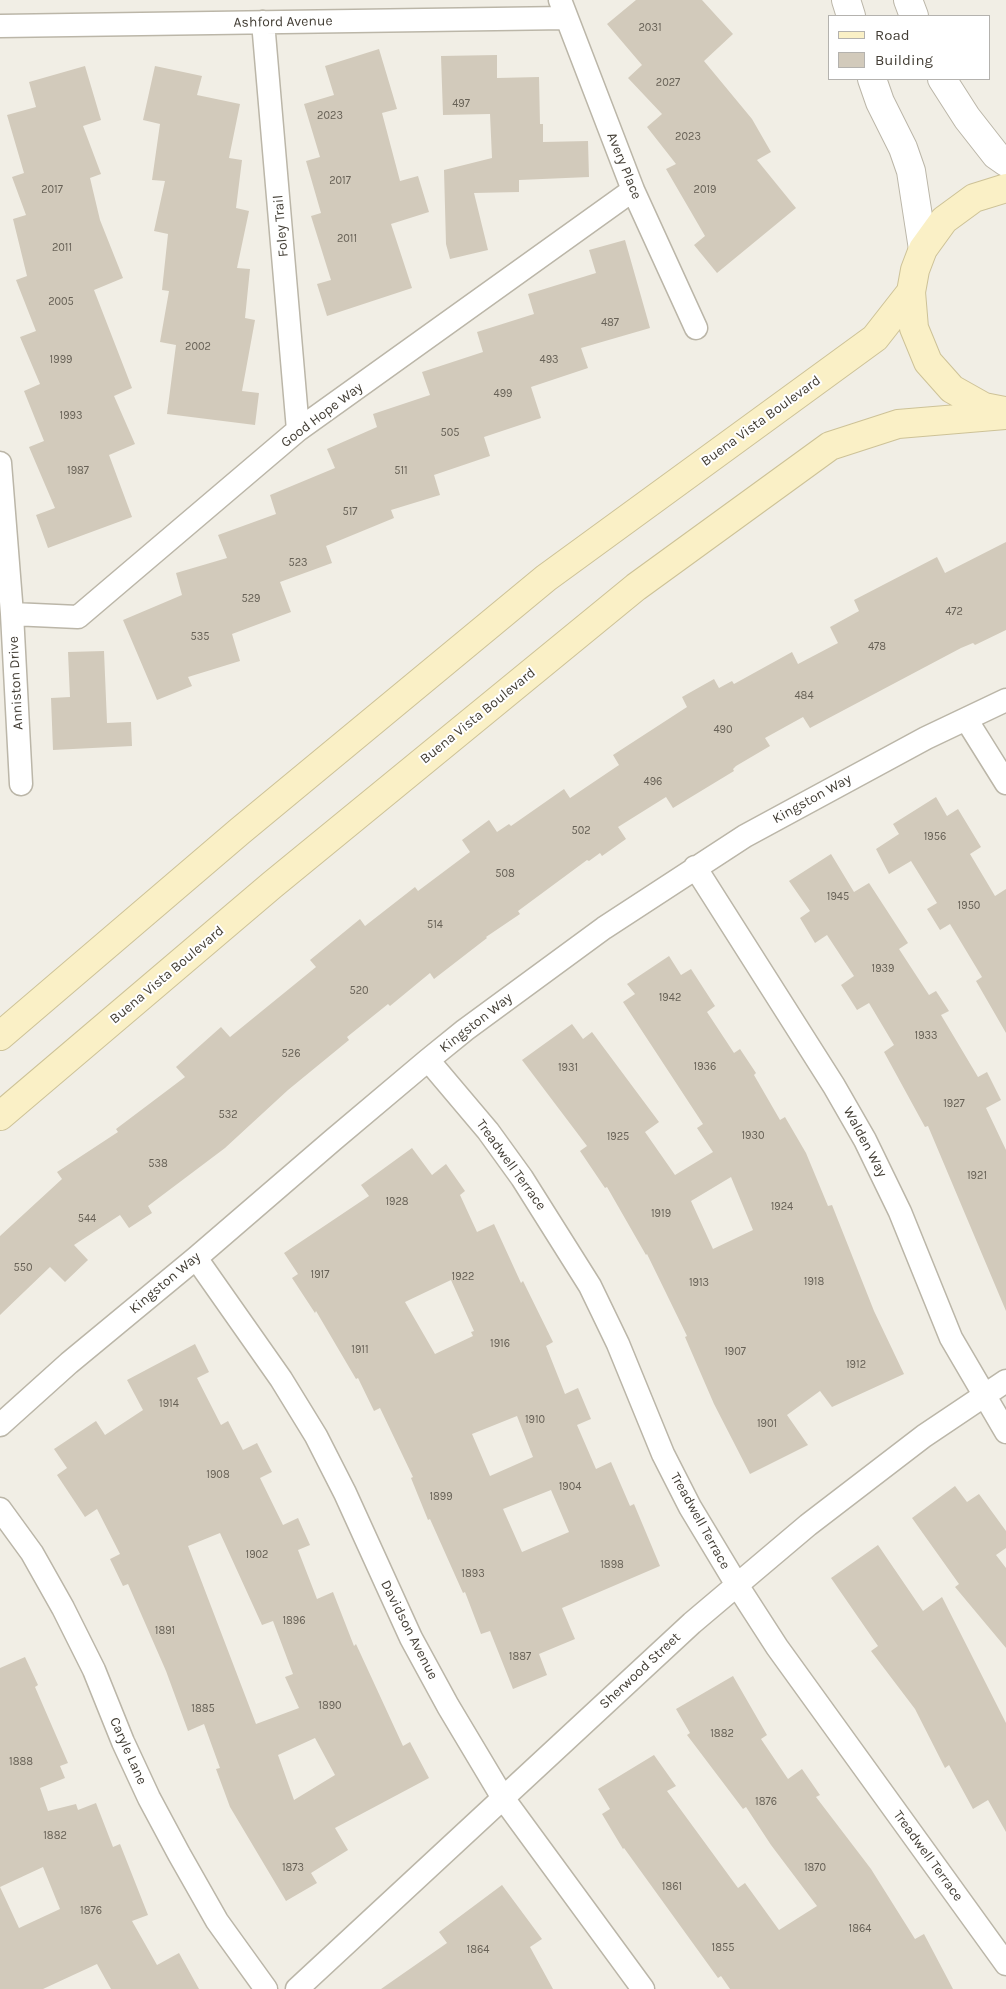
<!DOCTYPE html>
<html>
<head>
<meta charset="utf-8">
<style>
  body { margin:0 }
  #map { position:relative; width:1006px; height:1989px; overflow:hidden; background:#f1eee5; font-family:Karla,sans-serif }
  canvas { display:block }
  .legend { position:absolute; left:828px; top:15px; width:162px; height:65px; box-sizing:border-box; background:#fff; border:1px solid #b4b2ae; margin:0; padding:6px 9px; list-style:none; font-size:15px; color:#433e35 }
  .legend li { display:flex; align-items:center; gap:10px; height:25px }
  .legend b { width:25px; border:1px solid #b4b2ae }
</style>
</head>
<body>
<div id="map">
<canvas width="1006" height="1989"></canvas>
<ul class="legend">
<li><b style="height:6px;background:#faf0c6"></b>Road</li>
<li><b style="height:14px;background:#d2cabb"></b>Building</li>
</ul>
</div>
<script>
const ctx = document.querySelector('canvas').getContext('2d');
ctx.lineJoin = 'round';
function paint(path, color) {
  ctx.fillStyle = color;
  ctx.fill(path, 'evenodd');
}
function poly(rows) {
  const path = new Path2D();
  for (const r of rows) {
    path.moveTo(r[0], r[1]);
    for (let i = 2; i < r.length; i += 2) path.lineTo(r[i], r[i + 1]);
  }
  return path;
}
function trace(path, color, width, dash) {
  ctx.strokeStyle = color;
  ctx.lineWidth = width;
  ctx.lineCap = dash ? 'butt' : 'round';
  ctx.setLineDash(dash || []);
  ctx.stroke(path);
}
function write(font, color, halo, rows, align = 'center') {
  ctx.font = font + ' Karla,sans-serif';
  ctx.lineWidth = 4;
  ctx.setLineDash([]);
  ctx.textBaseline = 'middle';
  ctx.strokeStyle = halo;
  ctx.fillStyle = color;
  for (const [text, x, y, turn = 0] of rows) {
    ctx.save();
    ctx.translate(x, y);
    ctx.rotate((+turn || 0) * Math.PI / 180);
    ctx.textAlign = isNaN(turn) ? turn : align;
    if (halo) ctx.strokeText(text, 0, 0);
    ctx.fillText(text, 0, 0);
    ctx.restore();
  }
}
const building = poly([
  [636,0,702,0,733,34,704,61,752,119,771,152,757,160,796,208,717,273,694,245,705,236,666,169,676,164,647,127,662,114,628,78,642,65,607,24],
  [379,49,397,109,382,113,400,181,418,176,429,212,391,224,412,288,327,316,317,284,331,280,311,216,321,213,306,161,320,157,304,104,334,95,325,66],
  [497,55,497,78,539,77,540,124,543,124,543,142,588,141,589,177,519,180,519,192,474,193,488,250,450,259,446,244,444,170,492,158,490,114,443,115,441,56],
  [85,66,101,120,83,126,101,174,90,178,100,220,123,278,94,290,132,388,114,396,135,444,109,455,132,517,48,548,36,515,55,508,29,447,44,441,24,391,40,384,20,337,36,331,16,280,27,276,13,219,26,215,12,177,24,173,7,115,36,107,29,82],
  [155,66,202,76,197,95,240,104,229,158,242,160,236,208,249,211,237,268,250,269,245,318,255,320,242,391,259,393,255,425,167,414,176,345,160,342,169,291,162,290,168,234,154,231,165,181,152,180,160,124,143,120],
  [625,240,650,328,581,348,588,368,531,387,541,418,484,437,490,456,434,475,440,495,391,510,394,518,326,546,332,563,280,582,291,612,232,634,240,661,188,677,192,686,157,700,123,620,182,595,176,573,227,558,218,535,276,514,270,495,335,468,327,449,377,427,373,414,430,395,422,372,483,352,477,332,534,314,528,294,596,273,589,250],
  [1006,542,1006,630,975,645,973,643,961,648,810,728,803,717,765,738,770,746,736,766,733,769,734,771,673,808,666,797,618,827,626,839,602,856,600,853,589,861,587,860,518,911,520,914,486,937,487,938,434,979,430,973,390,1006,388,1004,347,1037,349,1040,288,1090,225,1148,148,1206,152,1213,129,1228,120,1215,74,1245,88,1260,65,1282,50,1267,0,1315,0,1236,62,1179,57,1172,118,1132,116,1129,185,1077,176,1067,221,1027,230,1037,316,967,310,960,360,919,365,926,415,887,418,891,470,852,462,840,489,820,497,832,509,824,511,826,564,789,570,798,619,765,613,755,687,707,682,697,714,679,719,688,732,681,734,684,792,652,798,664,838,643,830,627,859,611,854,600,937,557,945,573],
  [104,651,107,723,131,722,132,746,53,750,51,698,70,697,68,652],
  [936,797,947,816,958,809,981,847,970,854,995,896,1006,889,1006,1033,976,981,982,977,950,924,940,930,927,909,937,903,911,861,889,874,876,849,899,834,893,824],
  [831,854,854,892,869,883,908,943,899,949,929,995,936,991,949,1011,941,1015,978,1077,987,1072,1001,1100,986,1108,1006,1150,1006,1311,928,1126,925,1127,884,1052,894,1045,869,1003,857,1010,841,985,854,976,827,935,815,943,800,918,810,911,789,881],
  [669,956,681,975,691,969,715,1006,707,1012,734,1053,740,1049,756,1073,754,1075,780,1120,785,1117,806,1153,828,1206,832,1205,874,1311,904,1374,832,1407,820,1391,787,1415,808,1445,750,1474,714,1404,685,1337,687,1336,647,1254,646,1255,607,1187,605,1188,580,1151,587,1146,522,1060,572,1024,583,1039,592,1032,659,1122,645,1132,675,1175,713,1152,697,1128,703,1124,623,1002,635,994,627,984],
  [731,1177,753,1230,713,1249,691,1201],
  [412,1148,432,1175,446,1164,465,1191,460,1195,477,1232,494,1224,521,1283,523,1281,553,1342,546,1346,565,1394,578,1388,591,1419,577,1425,596,1469,611,1462,630,1506,634,1504,660,1566,562,1608,575,1639,539,1654,547,1675,513,1689,490,1631,481,1634,465,1592,463,1593,430,1519,428,1520,411,1478,413,1477,380,1408,374,1411,358,1378,356,1379,316,1311,315,1313,292,1278,298,1274,284,1253,369,1196,361,1185],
  [451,1280,474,1331,471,1332,473,1336,435,1354,405,1302],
  [517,1416,533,1457,490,1476,472,1434],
  [551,1490,569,1532,522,1552,503,1509],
  [195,1344,209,1372,197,1378,221,1425,228,1421,243,1450,257,1443,272,1472,260,1478,283,1525,298,1518,310,1545,298,1550,317,1599,333,1592,354,1646,356,1644,403,1746,410,1742,429,1778,335,1828,348,1850,311,1873,317,1883,286,1901,230,1807,216,1769,220,1768,204,1724,188,1731,166,1671,128,1584,123,1586,110,1559,120,1554,97,1509,85,1517,57,1475,67,1468,54,1449,96,1421,105,1435,143,1410,127,1380],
  [220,1533,262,1625,273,1621,293,1674,285,1677,299,1708,256,1724,188,1546],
  [315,1738,335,1775,294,1800,278,1755],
  [955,1486,967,1502,979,1494,1006,1531,1006,1548,996,1555,1006,1568,1006,1648,955,1587,959,1584,912,1518],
  [878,1545,923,1611,942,1597,1006,1723,1006,1832,988,1800,973,1809,949,1765,945,1768,915,1709,871,1651,878,1646,831,1578],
  [25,1657,38,1685,35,1687,68,1763,60,1766,65,1778,40,1788,48,1811,76,1804,78,1810,96,1803,113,1847,120,1844,148,1915,132,1921,157,1965,179,1953,199,1989,111,1989,97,1964,43,1989,0,1989,0,1887,19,1928,60,1909,43,1867,0,1887,0,1668],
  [733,1676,767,1735,761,1739,788,1779,802,1769,820,1795,816,1797,871,1869,915,1939,924,1934,953,1989,730,1989,721,1976,718,1978,624,1848,623,1849,602,1814,610,1809,598,1789,654,1755,676,1786,667,1791,738,1888,745,1883,779,1930,817,1906,771,1845,746,1807,743,1809,687,1735,690,1733,676,1709],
  [502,1885,542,1939,530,1947,553,1989,381,1989,447,1943,439,1932]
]);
const minor = poly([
  [560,0,633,190,696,328],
  [263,22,298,430],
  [0,26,566,18],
  [0,463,12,614,21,784],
  [12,614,78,617,298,430,633,190],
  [966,719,1006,783],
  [695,867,834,1086,865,1140,900,1212,951,1338,1006,1432],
  [428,1060,488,1131,522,1178,590,1286,618,1344,663,1454,690,1507,737,1585,777,1647,1006,1964],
  [196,1258,281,1379,316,1436,345,1493,411,1638,448,1706,503,1798,643,1989],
  [0,1425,69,1363,196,1258,333,1140,428,1060,465,1030,604,928,745,836,926,738,1006,700],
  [0,1509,32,1553,63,1608,94,1670,123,1742,149,1798,179,1854,217,1921,266,1989],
  [297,1989,692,1623,808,1525,924,1436,1006,1381]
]);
const tertiary = poly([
  [846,0,851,16],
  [908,0,914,16],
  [872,79,880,102,903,148,911,171,923,249],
  [942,79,967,118,996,155,1006,162]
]);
const secondary = poly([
  [1005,411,984,407,952,389,928,362,914,328,911,292,915,270,923,249,944,220,974,198,1006,188],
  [0,1036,240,831,546,578,875,338,911,292],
  [0,1116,272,885,636,587,830,446,898,424,1006,415]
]);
const numberNames = [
  ["2031",650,28],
  ["2027",668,83],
  ["497",461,104],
  ["2023",330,116],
  ["2023",688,137],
  ["2017",340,181],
  ["2017",52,190],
  ["2019",705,190],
  ["2011",347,239],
  ["2011",62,248],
  ["2005",61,302],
  ["487",610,323],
  ["2002",198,347],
  ["1999",61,360],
  ["493",549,360],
  ["499",503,394],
  ["1993",71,416],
  ["505",450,433],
  ["1987",78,471],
  ["511",401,471],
  ["517",350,512],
  ["523",298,563],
  ["529",251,599],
  ["472",954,612],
  ["535",200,637],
  ["478",877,647],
  ["484",804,696],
  ["490",723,730],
  ["496",653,782],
  ["502",581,831],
  ["1956",935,837],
  ["508",505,874],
  ["1945",838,897],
  ["1950",969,906],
  ["514",435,925],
  ["1939",883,969],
  ["520",359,991],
  ["1942",670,998],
  ["1933",926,1036],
  ["526",291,1054],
  ["1936",705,1067],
  ["1931",568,1068],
  ["1927",954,1104],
  ["532",228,1115],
  ["1930",753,1136],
  ["1925",618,1137],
  ["538",158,1164],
  ["1921",977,1176],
  ["1928",397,1202],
  ["1924",782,1207],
  ["1919",661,1214],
  ["544",87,1219],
  ["550",23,1268],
  ["1917",320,1275],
  ["1922",463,1277],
  ["1918",814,1282],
  ["1913",699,1283],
  ["1916",500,1344],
  ["1911",360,1350],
  ["1907",735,1352],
  ["1912",856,1365],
  ["1914",169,1404],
  ["1910",535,1420],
  ["1901",767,1424],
  ["1908",218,1475],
  ["1904",570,1487],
  ["1899",441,1497],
  ["1902",257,1555],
  ["1898",612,1565],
  ["1893",473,1574],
  ["1896",294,1621],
  ["1891",165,1631],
  ["1887",520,1657],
  ["1890",330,1706],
  ["1885",203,1709],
  ["1882",722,1734],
  ["1888",21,1762],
  ["1876",766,1802],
  ["1882",55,1836],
  ["1873",293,1868],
  ["1870",815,1868],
  ["1861",672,1887],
  ["1876",91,1911],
  ["1864",860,1929],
  ["1855",723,1948],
  ["1864",478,1950]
];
const streetNames = [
  ["Ashford Avenue",283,22,-1],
  ["Avery Place",624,166,68],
  ["Foley Trail",281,226,-95],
  ["Good Hope Way",322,415,-37],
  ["Buena Vista Boulevard",761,421,-36],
  ["Anniston Drive",16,683,-93],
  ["Buena Vista Boulevard",478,716,-39],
  ["Kingston Way",812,799,-29],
  ["Buena Vista Boulevard",167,975,-40],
  ["Kingston Way",476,1023,-38],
  ["Walden Way",865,1142,62],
  ["Treadwell Terrace",511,1165,54],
  ["Kingston Way",165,1283,-40],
  ["Treadwell Terrace",700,1521,61],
  ["Davidson Avenue",409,1630,63],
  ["Sherwood Street",640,1671,-43],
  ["Caryle Lane",128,1751,66],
  ["Treadwell Terrace",928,1856,54]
];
paint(building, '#d2cabb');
trace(minor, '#bbb6a8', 25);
trace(tertiary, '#bbb6a8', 30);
trace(secondary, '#cdc297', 30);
trace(minor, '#fff', 22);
trace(tertiary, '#fff', 28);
trace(secondary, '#faf0c6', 28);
write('11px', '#676156', null, numberNames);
write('14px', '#433e35', '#fff', streetNames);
</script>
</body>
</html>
